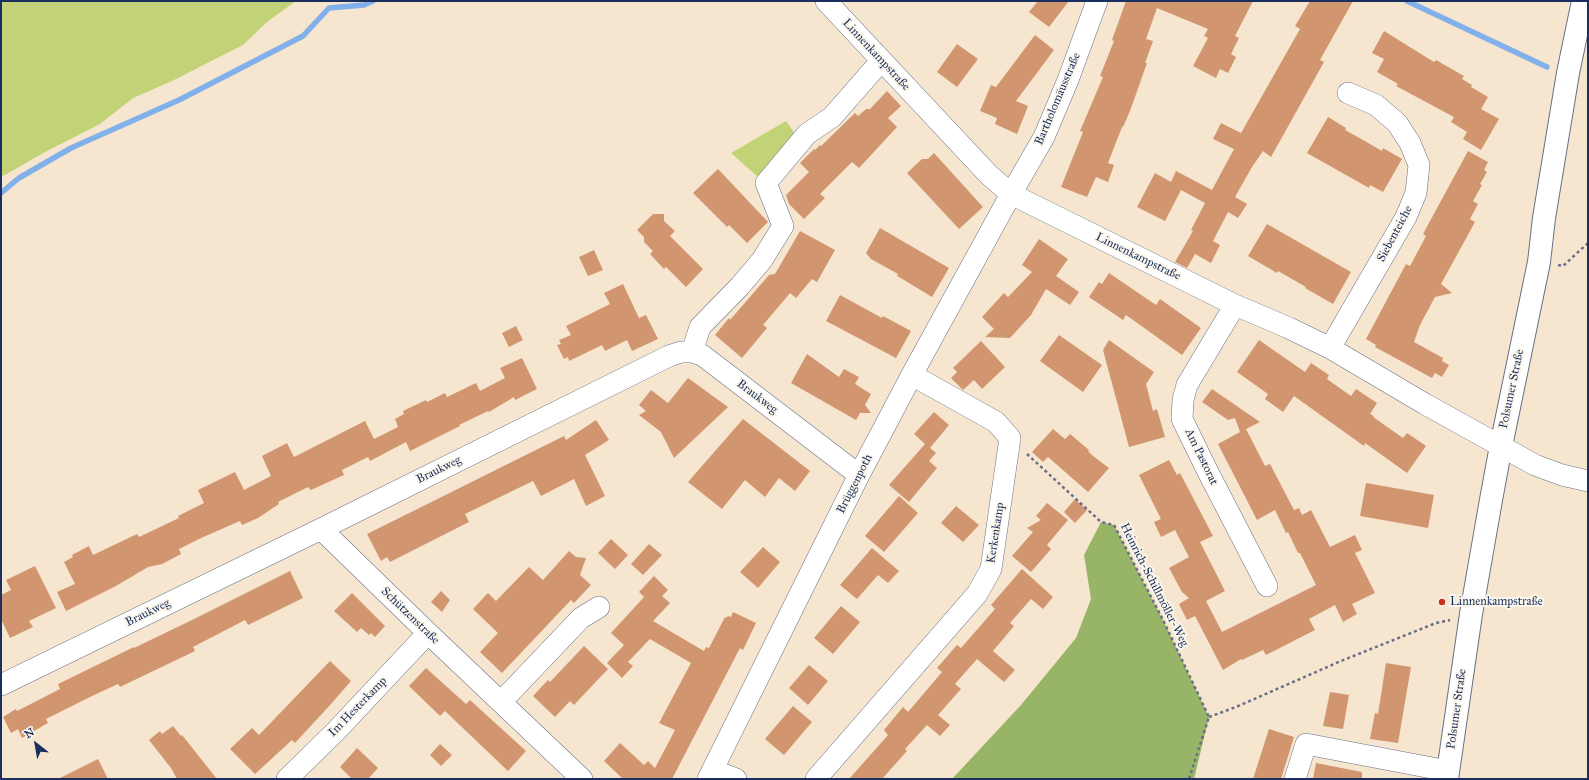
<!DOCTYPE html>
<html>
<head>
<meta charset="utf-8">
<style>
  body { margin:0 }
  #map { position:relative; width:1589px; height:780px; overflow:hidden; background:#f6e6cf; font-family:"IM FELL Great Primer",serif }
  canvas { display:block }
  .frame { position:absolute; inset:0; border:2px solid #1b2f5e; pointer-events:none }
  .north { position:absolute; left:16px; top:724px; width:40px; height:40px; -webkit-text-stroke:3px #fbf7ec; paint-order:stroke; rotate:329deg; font-size:11px; font-weight:700; line-height:16px; text-align:center; color:#1b2f5e }
  .north::after { content:''; display:block; margin:auto; width:14px; height:18px; background:#1b2f5e; clip-path:polygon(50% 0,100% 100%,50% 72%,0 100%) }
</style>
</head>
<body>
<div id="map">
<canvas width="1589" height="780"></canvas>
<div class="frame"></div>
<div class="north">N</div>
</div>
<script>
const ctx = document.querySelector('canvas').getContext('2d');
ctx.lineJoin = 'round';
function paint(path, color) {
  ctx.fillStyle = color;
  ctx.fill(path, 'evenodd');
}
function poly(rows) {
  const path = new Path2D();
  for (const r of rows) {
    path.moveTo(r[0], r[1]);
    for (let i = 2; i < r.length; i += 2) path.lineTo(r[i], r[i + 1]);
  }
  return path;
}
function trace(path, color, width, dash) {
  ctx.strokeStyle = color;
  ctx.lineWidth = width;
  ctx.lineCap = dash ? 'butt' : 'round';
  ctx.setLineDash(dash || []);
  ctx.stroke(path);
}
function write(font, color, halo, rows, align = 'center') {
  ctx.font = font + ' "IM FELL Great Primer",serif';
  ctx.lineWidth = 4;
  ctx.setLineDash([]);
  ctx.textBaseline = 'middle';
  ctx.strokeStyle = halo;
  ctx.fillStyle = color;
  for (const [text, x, y, turn = 0] of rows) {
    ctx.save();
    ctx.translate(x, y);
    ctx.rotate((+turn || 0) * Math.PI / 180);
    ctx.textAlign = isNaN(turn) ? turn : align;
    if (halo) ctx.strokeText(text, 0, 0);
    ctx.fillText(text, 0, 0);
    ctx.restore();
  }
}
const green = poly([
  [1,1,296,1,267,22,243,45,172,81,133,98,100,124,45,152,5,175,1,176],
  [786,121,796,135,758,177,731,153]
]);
const forest = poly([
  [1101,522,1114,525,1164,622,1209,717,1194,779,952,779,1021,705,1076,638,1091,599,1084,555]
]);
const stream = poly([
  [1407,1,1547,67],
  [1,193,19,178,71,148,179,100,303,36,329,8,364,5,373,1]
]);
const building = poly([
  [1038,1,1069,1,1049,27,1029,12],
  [1126,1,1253,1,1235,36,1239,38,1231,54,1236,57,1228,73,1220,69,1216,78,1193,66,1208,38,1204,36,1208,29,1157,8,1146,39,1153,41,1145,63,1147,63,1130,111,1123,127,1122,127,1108,163,1114,165,1108,182,1096,177,1087,197,1061,187,1083,132,1080,131,1103,77,1100,76,1114,41,1112,40],
  [1310,1,1353,1,1320,60,1324,62,1271,157,1263,151,1252,167,1235,197,1247,204,1238,218,1228,212,1213,241,1220,245,1211,263,1195,254,1187,268,1175,262,1193,231,1191,230,1205,203,1181,190,1165,221,1137,207,1155,173,1171,182,1176,171,1212,190,1234,149,1213,139,1221,123,1241,133,1300,29,1295,26],
  [1384,31,1434,62,1436,60,1464,76,1462,79,1472,85,1471,87,1488,97,1481,109,1499,119,1481,150,1463,139,1467,132,1451,122,1454,117,1396,86,1398,84,1377,72,1384,59,1372,53],
  [1035,35,1054,50,1016,101,1028,106,1017,134,995,124,997,118,980,111,991,85,996,87],
  [957,44,978,59,957,87,937,72],
  [887,91,901,106,888,118,897,127,859,168,852,162,820,194,825,198,804,219,789,204,786,195,809,172,800,163,814,149,815,150,820,145,821,146,855,113,858,116,866,109,870,109],
  [1328,117,1346,128,1345,130,1363,140,1382,151,1383,148,1402,159,1383,192,1370,185,1369,188,1307,153],
  [1468,151,1488,162,1484,170,1487,172,1480,184,1482,185,1473,201,1478,204,1470,219,1475,222,1441,284,1452,293,1435,297,1420,325,1414,342,1443,358,1442,361,1449,365,1442,377,1435,373,1432,378,1375,347,1376,345,1366,339,1406,264,1410,266,1426,236,1423,234],
  [934,153,983,207,959,229,907,173,922,159,928,159],
  [718,169,768,222,747,243,729,225,727,227,693,193],
  [653,214,664,214,664,221,675,231,670,236,703,269,686,287,666,267,664,269,650,254,653,251,644,242,644,237,637,230],
  [1267,224,1351,272,1333,304,1305,288,1306,287,1278,271,1277,273,1248,256],
  [880,228,949,268,932,297,904,280,897,276,898,274,871,259,866,253],
  [800,231,835,250,817,282,812,279,796,298,790,293,763,325,767,328,742,358,715,335,729,318,730,320,769,275,775,274],
  [1039,239,1068,259,1056,276,1079,292,1070,305,1046,289,1031,315,1010,338,985,337,994,329,982,317,1004,293,1008,297,1032,272,1022,265],
  [594,250,603,270,588,276,579,257],
  [1109,273,1156,305,1160,299,1201,328,1182,355,1126,315,1123,320,1089,297,1099,282,1102,284],
  [623,284,639,318,646,315,658,339,632,351,627,340,605,351,602,345,569,361,568,357,564,359,557,345,561,344,559,340,571,335,566,326,610,304,604,293],
  [840,295,882,318,883,316,911,331,896,358,826,321],
  [516,326,523,340,509,347,502,333],
  [1059,335,1102,365,1083,392,1040,361],
  [1109,340,1154,372,1146,384,1153,411,1157,409,1165,437,1129,447,1103,350],
  [1259,340,1305,372,1311,363,1329,375,1327,379,1351,396,1356,389,1377,403,1370,414,1374,416,1373,417,1403,438,1407,433,1426,446,1407,473,1365,443,1364,446,1294,396,1283,412,1265,399,1268,394,1237,372],
  [981,341,1005,367,982,389,974,380,963,390,951,378,957,372,953,368],
  [807,354,839,377,844,369,859,377,855,384,871,394,865,405,871,413,860,413,856,420,791,383],
  [522,358,537,389,515,400,514,397,489,412,488,411,459,425,460,426,410,451,406,442,370,461,368,457,342,470,344,475,311,490,308,487,278,502,279,504,258,518,242,525,240,521,201,538,179,549,181,554,162,564,148,567,116,586,66,611,57,592,75,584,64,562,73,557,72,555,89,546,93,555,137,534,139,537,179,518,178,516,204,503,198,490,235,472,244,490,271,476,262,456,287,443,294,457,365,421,374,439,398,427,395,419,404,414,403,411,426,400,427,402,445,393,447,397,476,383,480,391,505,378,500,368],
  [688,378,728,407,674,458,661,432,639,415,646,411,639,405,651,390,668,403],
  [1212,389,1260,422,1246,429,1265,466,1270,464,1294,510,1299,508,1302,515,1311,510,1330,547,1355,535,1362,550,1355,553,1375,593,1352,604,1357,614,1343,622,1335,605,1309,619,1315,630,1266,655,1263,650,1242,660,1241,659,1223,670,1195,616,1187,620,1179,604,1189,598,1182,592,1169,568,1189,557,1175,530,1161,537,1154,522,1161,519,1139,475,1169,460,1177,475,1180,473,1213,536,1200,542,1225,591,1206,601,1222,632,1316,585,1300,553,1298,553,1288,532,1286,533,1275,510,1257,520,1218,444,1240,432,1235,418,1228,420,1202,402],
  [934,412,949,425,930,448,936,453,929,461,937,468,909,502,889,485,925,444,914,434],
  [743,419,810,471,795,491,779,478,765,497,745,480,722,509,688,482],
  [596,420,609,440,585,455,605,496,586,506,574,479,541,496,533,481,465,514,469,522,390,562,387,557,381,561,367,534,564,436,566,440],
  [1053,429,1065,439,1070,434,1089,450,1088,451,1093,456,1109,468,1088,492,1048,457,1043,462,1032,452],
  [1366,483,1434,495,1428,528,1360,516],
  [899,496,918,513,884,552,865,536],
  [1075,499,1087,510,1075,523,1064,512],
  [1047,503,1068,520,1047,545,1051,549,1031,572,1012,556,1033,532,1027,528,1041,520,1036,516],
  [956,506,979,525,963,542,941,523],
  [611,539,628,555,615,569,598,553],
  [649,544,662,555,643,575,631,564],
  [763,547,780,562,758,588,740,572],
  [872,548,899,571,888,583,878,575,857,599,840,585],
  [569,551,576,557,586,558,580,575,591,585,574,603,571,600,502,673,480,652,498,633,473,609,488,593,496,601,529,567,543,580],
  [35,566,56,608,29,621,33,627,10,638,1,619,1,595,11,590,6,580],
  [1022,569,1053,597,1043,609,1031,599,1010,623,1014,626,993,651,1015,670,1004,682,977,659,955,684,961,689,938,715,950,725,940,736,927,725,905,749,907,751,882,779,849,779,888,735,884,730,903,707,908,712,942,672,937,668,957,645,961,648,995,609,991,605],
  [290,571,303,598,248,625,245,620,193,647,195,651,120,687,118,684,92,696,46,719,48,723,22,738,18,729,11,733,3,717,16,709,17,711,60,689,58,684,134,647,134,648,192,620],
  [654,576,668,590,662,596,670,603,653,621,704,651,706,647,709,648,725,617,726,618,728,616,731,617,733,612,756,623,743,650,740,648,672,779,623,779,604,761,620,743,644,765,648,761,655,768,675,730,659,723,691,663,650,639,628,662,633,666,622,678,607,663,624,645,611,633,644,597,639,592],
  [441,591,450,600,442,612,431,602],
  [352,593,385,626,375,637,371,633,369,635,361,628,357,632,334,611],
  [841,606,860,622,833,654,814,638],
  [584,646,608,669,574,705,570,701,555,717,533,696,548,680,550,682],
  [330,661,351,681,331,704,295,743,292,740,255,774,230,749,252,728,259,735],
  [1386,663,1411,667,1398,743,1370,739,1375,713,1378,714],
  [809,665,828,681,808,705,789,688],
  [426,668,466,704,470,700,526,751,508,771,445,711,440,716,409,686],
  [1330,692,1349,695,1343,729,1323,726],
  [793,706,812,722,784,755,765,739],
  [173,726,181,736,182,735,217,779,177,779,171,768,149,740,160,731,162,734],
  [1269,729,1294,737,1281,779,1253,779],
  [440,744,452,755,441,766,430,755],
  [357,748,378,768,368,779,352,779,340,767],
  [98,759,108,779,58,779],
  [1316,763,1362,772,1362,779,1313,779]
]);
const path = poly([
  [1558,265,1563,266,1588,243],
  [1027,454,1101,522,1114,525,1164,622,1209,717,1189,779],
  [1209,717,1236,707,1341,661,1436,623,1450,620]
]);
const minor = poly([
  [826,1,989,175,1011,194,1235,305,1289,328,1330,348,1425,404,1535,465,1562,475,1588,481],
  [1235,305,1187,385,1183,400,1182,419,1208,472,1267,586],
  [1330,348,1406,217,1416,193,1419,165,1410,143,1397,123,1376,105,1348,93],
  [692,352,700,327,740,286,762,260,783,226,766,183,807,134,832,117,881,61],
  [321,529,428,633,582,779],
  [1,685,321,529,669,356,681,352,692,352,702,355,859,475],
  [501,702,581,618,599,607],
  [713,770,736,779],
  [287,779,336,731,428,633],
  [708,779,859,475,915,369,1011,194,1044,137,1068,80,1097,1],
  [816,779,977,594,991,569,1010,438,996,422,912,375],
  [1295,779,1306,744,1448,771]
]);
const major = poly([
  [1447,779,1471,614,1491,500,1501,446,1539,262,1544,218,1568,73,1583,1]
]);
const markers = [
  [1442,602,4,"#c8321e"]
];
const streetNames = [
  ["Linnenkampstraße",876,55,47],
  ["Bartholomäusstraße",1058,99,-67],
  ["Siebenteiche",1395,234,-62],
  ["Linnenkampstraße",1138,257,26],
  ["Polsumer Straße",1512,389,-78],
  ["Braukweg",757,397,37],
  ["Am Pastorat",1201,457,64],
  ["Braukweg",439,470,-26],
  ["Brüggenpoth",855,484,-63],
  ["Kerkenkamp",996,533,-81],
  ["Heinrich-Schillmöller-Weg",1154,585,63],
  ["Braukweg",148,613,-26],
  ["Schützenstraße",410,616,44],
  ["Im Hesterkamp",358,707,-46],
  ["Polsumer Straße",1457,709,-82]
];
const poiNames = [
  ["Linnenkampstraße",1450,602]
];
paint(green, '#c1d376');
paint(forest, '#98b567');
trace(stream, '#81b0eb', 5.5);
paint(building, '#d19670');
trace(minor, '#686f86', 22);
trace(major, '#686f86', 24);
trace(path, '#686f86', 2.5, [3, 3]);
trace(minor, '#fff', 21);
trace(major, '#fff', 22);
for (const [x, y, r, color] of markers) {
  const dot = new Path2D();
  dot.arc(x, y, r, 0, 2 * Math.PI);
  ctx.fillStyle = color;
  ctx.fill(dot);
  trace(dot, '#fbf7ec', 1.5);
}
write('12px', '#1b2f5e', '#fbf7ec', streetNames);
write('12px', '#1b2f5e', '#fbf7ec', poiNames, 'left');
</script>
</body>
</html>
